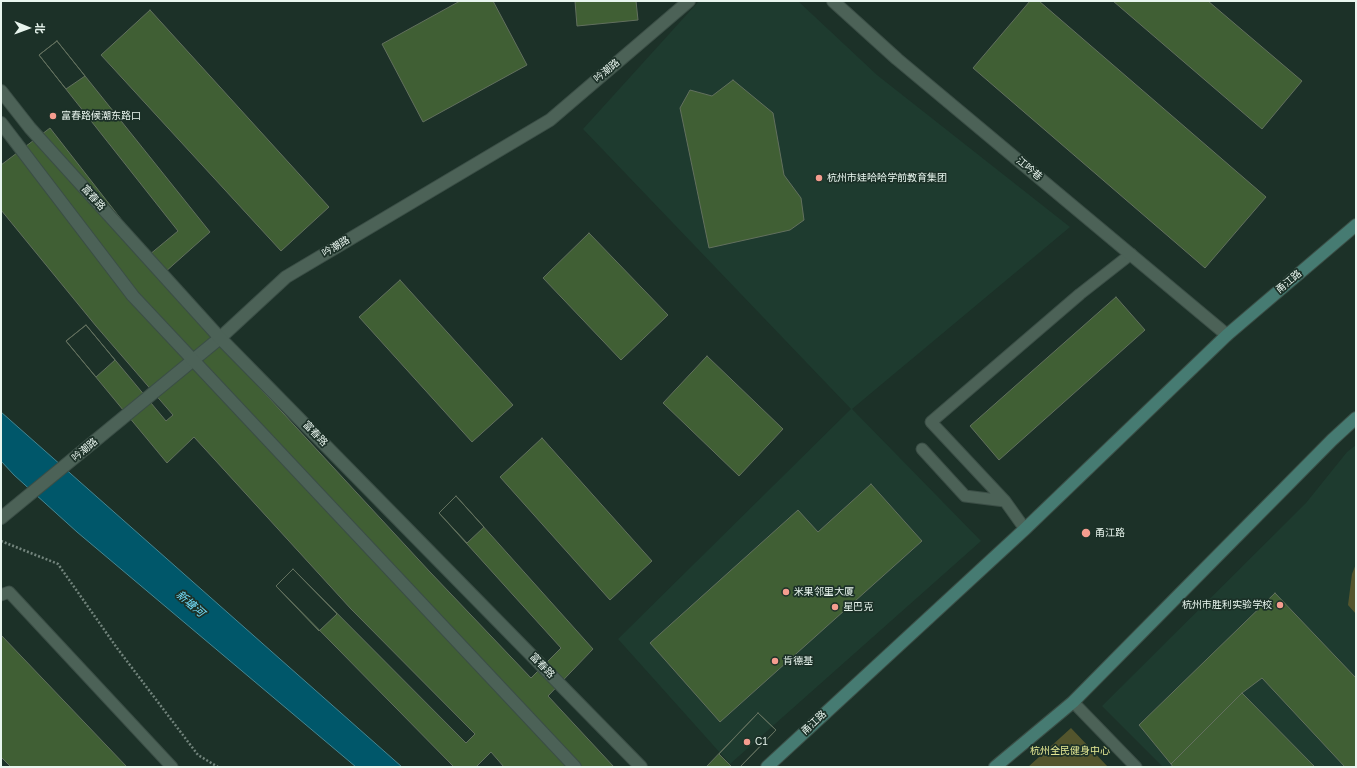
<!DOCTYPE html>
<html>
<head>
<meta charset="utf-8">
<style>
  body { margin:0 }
  #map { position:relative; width:1357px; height:768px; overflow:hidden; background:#1c3128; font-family:Helvetica,"Noto Sans SC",sans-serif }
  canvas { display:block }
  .frame { position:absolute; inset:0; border:2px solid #e8f5ee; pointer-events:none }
  .north { position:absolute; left:8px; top:8px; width:40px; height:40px; -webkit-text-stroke:3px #1c3128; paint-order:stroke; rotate:91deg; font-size:11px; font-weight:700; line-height:16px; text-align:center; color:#e8f5ee }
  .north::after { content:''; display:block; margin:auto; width:14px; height:18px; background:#e8f5ee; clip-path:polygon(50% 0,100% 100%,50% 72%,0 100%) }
</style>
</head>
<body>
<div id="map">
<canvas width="1357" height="768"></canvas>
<div class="frame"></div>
<div class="north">北</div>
</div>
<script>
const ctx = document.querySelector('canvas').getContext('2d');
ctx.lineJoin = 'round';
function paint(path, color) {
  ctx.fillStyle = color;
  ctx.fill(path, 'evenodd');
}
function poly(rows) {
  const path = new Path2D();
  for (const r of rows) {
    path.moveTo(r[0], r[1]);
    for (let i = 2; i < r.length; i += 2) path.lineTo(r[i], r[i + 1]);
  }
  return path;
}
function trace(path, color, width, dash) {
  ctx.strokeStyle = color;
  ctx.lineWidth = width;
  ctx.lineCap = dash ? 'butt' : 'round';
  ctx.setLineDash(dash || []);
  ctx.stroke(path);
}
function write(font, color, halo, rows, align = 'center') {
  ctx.font = font + ' Helvetica,"Noto Sans SC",sans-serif';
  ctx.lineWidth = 3.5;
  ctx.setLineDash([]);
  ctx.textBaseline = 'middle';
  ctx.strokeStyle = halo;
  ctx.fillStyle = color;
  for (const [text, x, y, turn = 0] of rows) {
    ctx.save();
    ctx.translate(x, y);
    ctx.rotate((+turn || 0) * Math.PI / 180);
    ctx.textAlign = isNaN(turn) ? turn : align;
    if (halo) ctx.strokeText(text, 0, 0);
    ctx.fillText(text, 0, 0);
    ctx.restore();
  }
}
const built = poly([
  [699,1,798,1,877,75,1070,227,852,409,981,541,730,764,618,639,851,409,583,129],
  [1356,445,1356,767,1163,767,1102,706,1306,503,1347,452]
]);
const green = poly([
  [1356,564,1356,614,1348,605,1352,574],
  [1071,728,1108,767,1028,767]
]);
const water = poly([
  [1,412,402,767,356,767,77,532,14,475,1,461,1,412]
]);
const building = poly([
  [460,1,493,1,527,65,423,122,382,44,460,1],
  [575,1,636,1,638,20,577,26,575,1],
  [1030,1,1039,1,1266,197,1205,268,973,68,1030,1],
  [1113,1,1208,1,1302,81,1262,129,1113,1],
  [150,10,329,207,281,251,101,55,150,10],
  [57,41,210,232,164,273,246,373,430,572,531,678,561,648,439,513,456,496,593,649,548,696,614,767,504,767,491,752,476,767,454,767,276,586,293,569,466,743,475,734,351,609,194,437,167,463,66,341,86,325,166,421,173,415,96,326,1,210,1,165,50,128,149,255,178,231,39,55,57,41],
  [57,41,85,76,66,89,39,55,57,41],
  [733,80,773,113,784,175,801,198,804,220,790,230,709,248,680,108,690,90,712,96,733,80],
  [589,233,668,315,621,360,543,278,589,233],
  [400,280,513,405,472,442,359,317,400,280],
  [1116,297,1145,330,999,460,970,426,1116,297],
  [86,325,115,360,96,377,66,341,86,325],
  [707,356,783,429,739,476,663,403,707,356],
  [542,438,652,561,610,600,500,477,542,438],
  [871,484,922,541,720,722,650,643,798,510,818,532,871,484],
  [456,496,484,527,467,543,439,513,456,496],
  [293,569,337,614,319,631,276,586,293,569],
  [1275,593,1356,678,1356,767,1345,767,1262,678,1242,693,1171,764,1139,725,1275,593],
  [1,635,127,767,11,767,1,757,1,635],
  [1242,693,1315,767,1173,767,1171,764,1242,693],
  [758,713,776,730,740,767,706,767,758,713],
  [758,713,776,730,740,767,732,767,719,754,758,713]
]);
const path = poly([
  [1,541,58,564,117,648,198,755,218,767]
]);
const service = poly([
  [922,449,965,496,1005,501],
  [1025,529,1005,501,931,422,1080,294,1131,254],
  [1,595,9,592,172,767],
  [1073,702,1136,767]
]);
const minor = poly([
  [833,1,897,59,1227,335],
  [1,518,220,338,286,277,550,120,689,1]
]);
const tertiary = poly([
  [1,91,30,128,220,338,641,767],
  [1,123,133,296,575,767]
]);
const secondary = poly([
  [767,767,1025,529,1227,335,1356,225],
  [995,767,1073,702,1332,440,1356,418]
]);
const markers = [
  [53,116,4,"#f59d8f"],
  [819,178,4,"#f59d8f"],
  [1086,533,5,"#f59d8f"],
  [786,592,4,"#f59d8f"],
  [1280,605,4,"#f59d8f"],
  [835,607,4,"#f59d8f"],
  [775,661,4,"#f59d8f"],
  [747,742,4,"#f59d8f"]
];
const streetNames = [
  ["吟潮路",607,71,-40],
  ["江吟巷",1029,169,40],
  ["富春路",93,198,48],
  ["吟潮路",336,247,-31],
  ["甬江路",1289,282,-40],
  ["富春路",315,434,46],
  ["吟潮路",85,450,-40],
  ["富春路",542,666,46],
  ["甬江路",814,723,-43]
];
const poiNames = [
  ["富春路候潮东路口",61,116],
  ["杭州市娃哈哈学前教育集团",827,178],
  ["甬江路",1095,533],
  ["米果邻里大厦",794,592],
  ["杭州市胜利实验学校",1272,605,"right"],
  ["星巴克",843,607],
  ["肯德基",783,661],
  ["C1",755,742]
];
const parkNames = [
  ["杭州全民健身中心",1070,751]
];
const waterNames = [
  ["新塘河",190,604,41]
];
paint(built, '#1e3b2f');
paint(green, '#53552d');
paint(water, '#00576a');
trace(water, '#468692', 1);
paint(building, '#405f34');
trace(building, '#62705e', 1);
trace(service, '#3b4e46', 13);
trace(minor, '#3b4e46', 14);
trace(tertiary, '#3b4e46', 14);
trace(secondary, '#3b4e46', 14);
trace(path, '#72847c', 2.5, [2, 2]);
trace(service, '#4c6257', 11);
trace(minor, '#4c6257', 12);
trace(tertiary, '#4c6257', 12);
trace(secondary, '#467b72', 12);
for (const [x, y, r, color] of markers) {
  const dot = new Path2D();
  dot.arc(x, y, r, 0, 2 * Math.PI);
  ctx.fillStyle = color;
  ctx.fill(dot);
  trace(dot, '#1c3128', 1.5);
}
write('10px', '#e8f5ee', '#1c3128', streetNames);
write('10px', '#e8f5ee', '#1c3128', poiNames, 'left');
write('10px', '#e4e893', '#1c3128', parkNames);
write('italic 11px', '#75e0fe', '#1c3128', waterNames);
</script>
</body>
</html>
